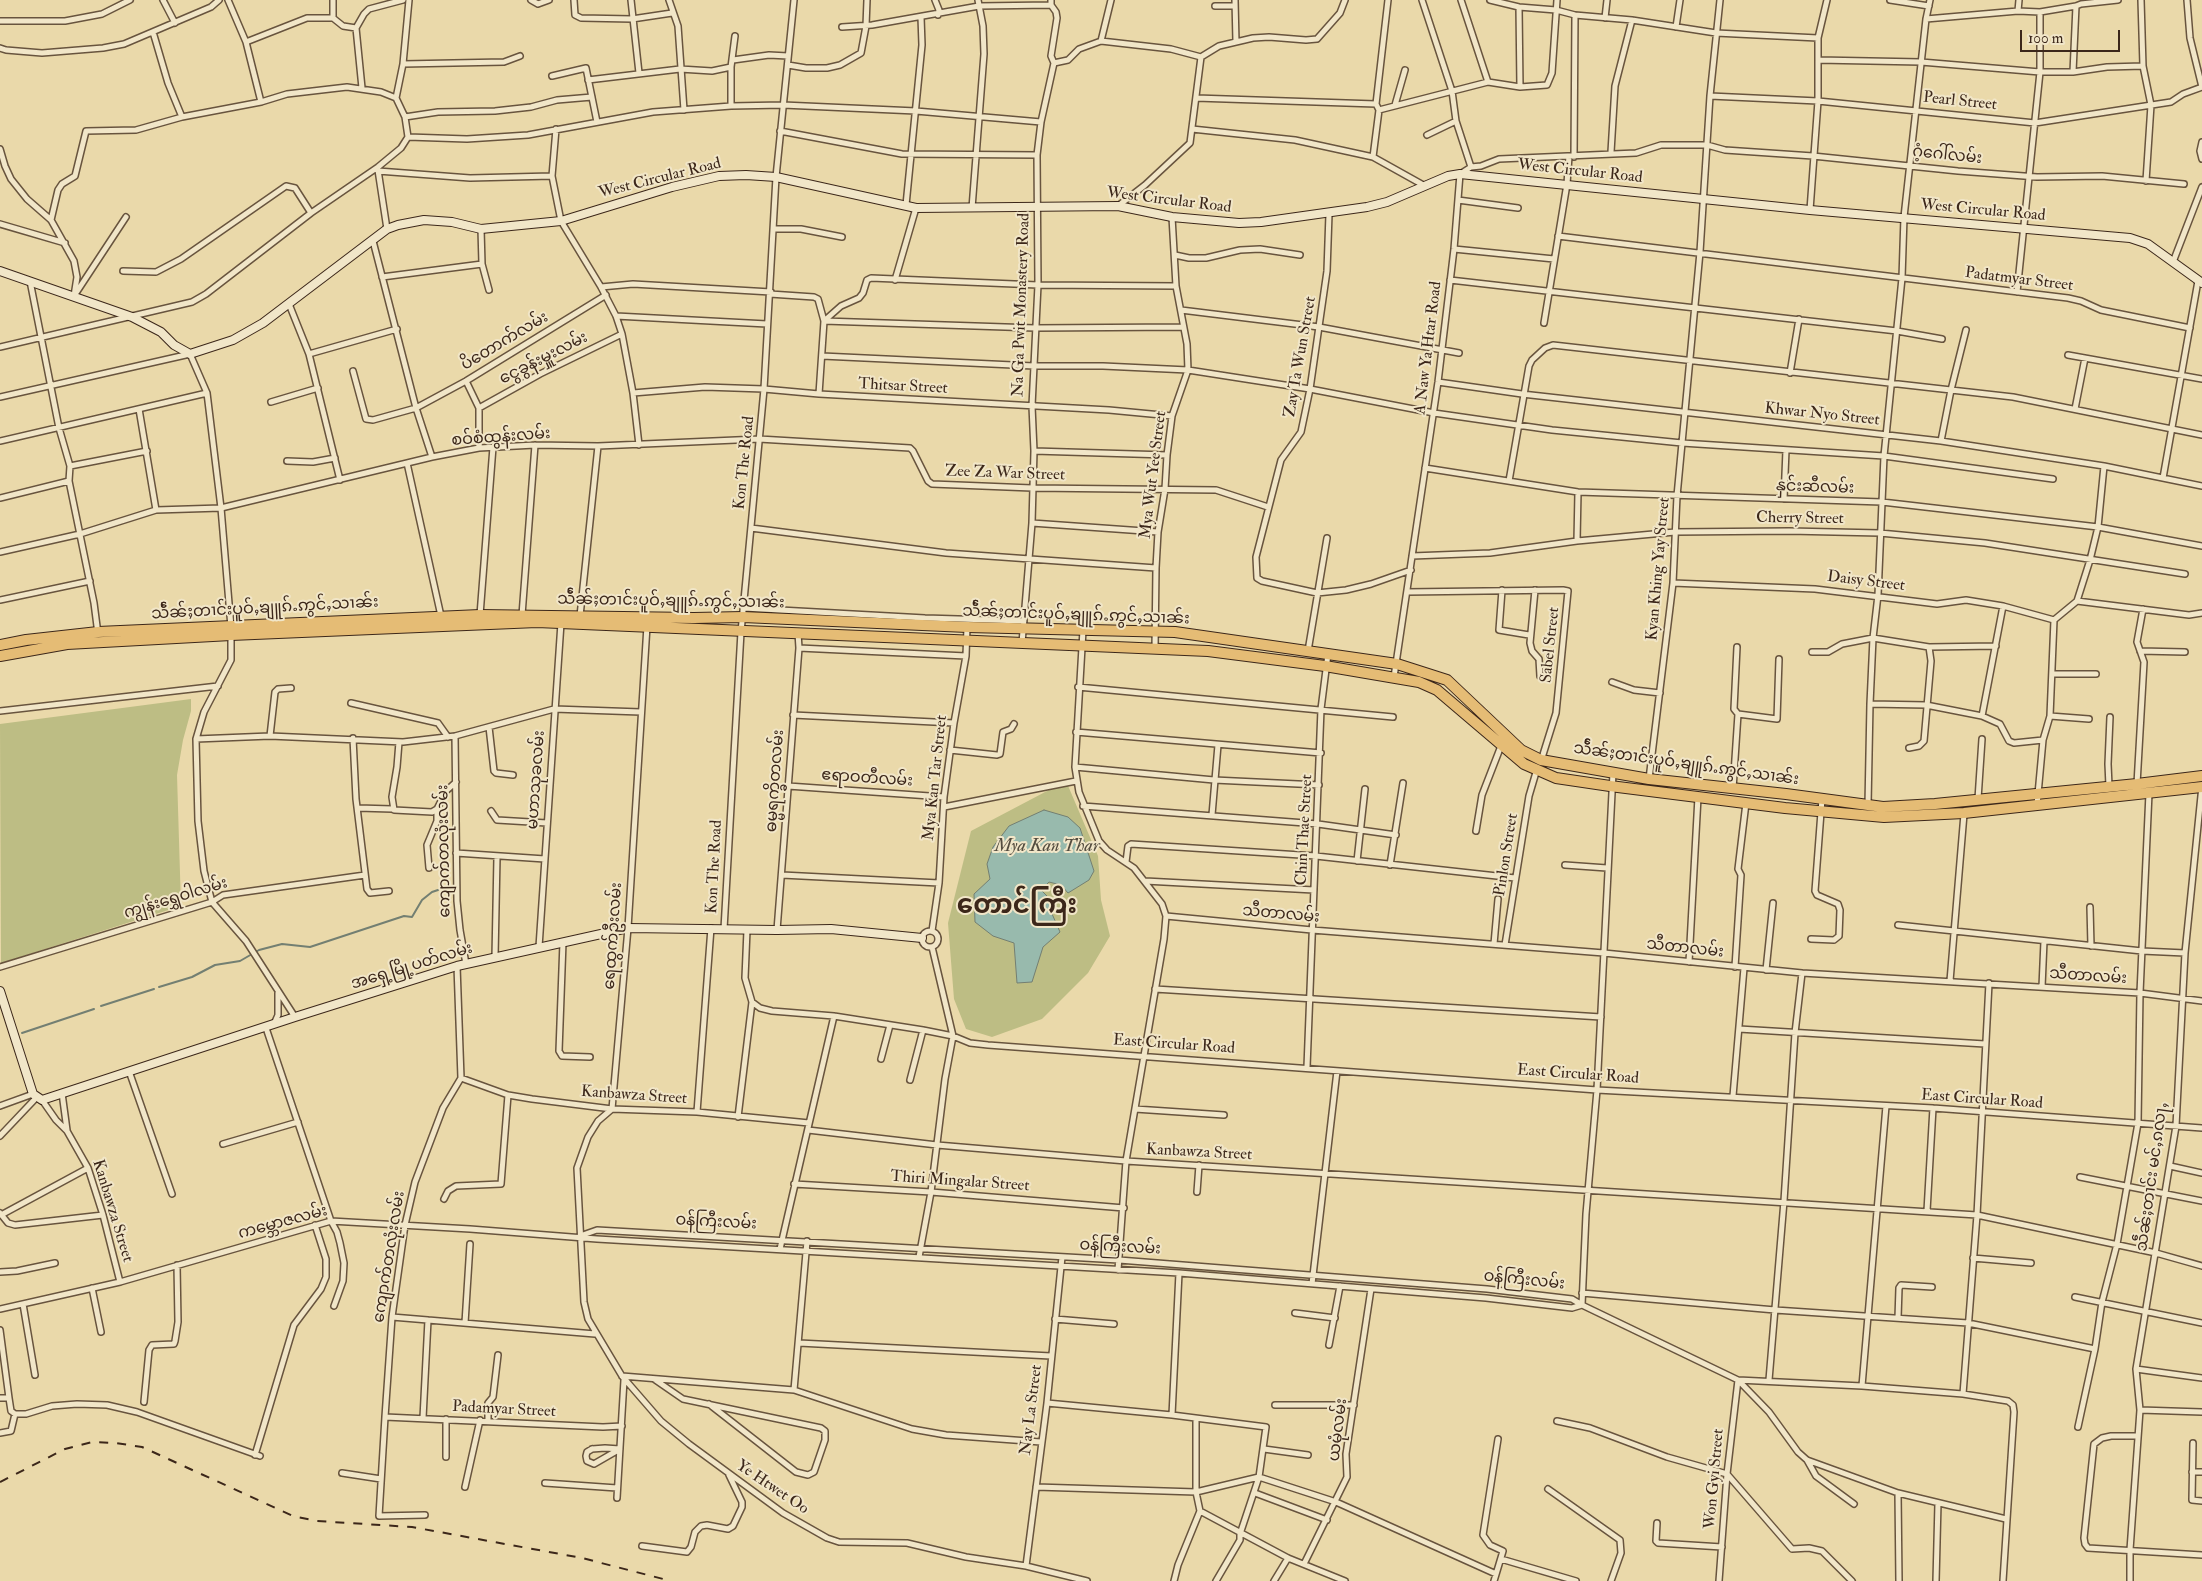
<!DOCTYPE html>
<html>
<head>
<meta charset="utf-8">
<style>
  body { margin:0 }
  #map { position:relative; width:2202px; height:1581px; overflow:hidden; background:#ead9aa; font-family:"IM FELL Double Pica",serif }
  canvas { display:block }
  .scale { position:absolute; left:2020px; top:30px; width:100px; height:22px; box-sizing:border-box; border:2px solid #3c271a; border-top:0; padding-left:6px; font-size:15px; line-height:18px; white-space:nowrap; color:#3c271a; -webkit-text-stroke:4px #f1e6c8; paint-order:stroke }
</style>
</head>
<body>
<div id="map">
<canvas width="2202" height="1581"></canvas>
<div class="scale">100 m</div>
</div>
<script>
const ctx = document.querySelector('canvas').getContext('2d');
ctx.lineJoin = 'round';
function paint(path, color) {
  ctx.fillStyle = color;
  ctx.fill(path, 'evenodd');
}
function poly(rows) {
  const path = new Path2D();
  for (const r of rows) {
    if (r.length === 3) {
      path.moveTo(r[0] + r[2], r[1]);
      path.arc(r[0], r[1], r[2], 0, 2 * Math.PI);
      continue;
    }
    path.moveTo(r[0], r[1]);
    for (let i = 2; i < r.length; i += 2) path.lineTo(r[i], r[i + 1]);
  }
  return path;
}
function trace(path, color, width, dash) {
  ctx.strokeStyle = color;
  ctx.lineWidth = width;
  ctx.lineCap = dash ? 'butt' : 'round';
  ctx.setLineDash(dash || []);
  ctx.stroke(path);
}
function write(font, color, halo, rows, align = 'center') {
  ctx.font = font + ' "IM FELL Double Pica","Noto Sans Myanmar",serif';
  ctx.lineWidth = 4;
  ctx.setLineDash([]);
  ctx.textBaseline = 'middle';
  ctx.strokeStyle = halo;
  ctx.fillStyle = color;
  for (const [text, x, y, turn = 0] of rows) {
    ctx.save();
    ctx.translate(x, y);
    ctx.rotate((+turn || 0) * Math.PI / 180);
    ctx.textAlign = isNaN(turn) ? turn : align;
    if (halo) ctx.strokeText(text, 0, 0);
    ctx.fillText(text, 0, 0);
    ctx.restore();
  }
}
const green = poly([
  [191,699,191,711,183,740,177,775,181,906,1,963,0,724],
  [1066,781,1098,856,1101,900,1110,936,1088,973,1042,1019,992,1037,966,1029,954,999,948,923,971,831]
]);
const water = poly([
  [1044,810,1068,817,1080,828,1094,871,1089,880,1068,893,1061,885,1049,882,1041,890,1055,904,1049,907,1060,932,1043,947,1032,982,1017,983,1014,943,993,936,975,922,974,894,990,879,987,864,993,847,1009,826,1044,810]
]);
const stream = poly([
  [159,987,192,977,215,965,240,961,259,950,282,944,310,947,404,916,412,917,422,900,432,892,438,890],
  [101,1006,154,989],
  [22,1033,94,1009]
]);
const street = poly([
  [163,0,175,23],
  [228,0,246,42,261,102],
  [333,0,333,18,343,26,356,28,364,14,369,9,403,0],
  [531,0,538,4,549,0],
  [574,0,575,15,581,18,632,19,672,13],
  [631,0,639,73],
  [669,0,678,26,684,110],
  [935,0,939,10,938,15],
  [1051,0,1051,5,1056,12,1057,18,1051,56,1054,63],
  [1235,0,1236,42],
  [1422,0,1452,91,1456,121,1471,167],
  [1461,0,1488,82],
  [1490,0,1519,7,1556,10,1575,15,1632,20,1716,33,1818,38],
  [1890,0,1929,6],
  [2141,0,2143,66,2151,105,2146,181],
  [2187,0,2190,38,2202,87],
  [1215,6,1235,6],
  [1519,7,1520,87],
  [2018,11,2019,0],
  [1605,18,1607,0],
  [1926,19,2018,11,2040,12,2076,6,2081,4,2118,0],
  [0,21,65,21,102,14,130,0],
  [842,27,872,25,979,6,1051,5],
  [1676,27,1680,0],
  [356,28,362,88],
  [153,32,168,83,182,117],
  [1101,41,1171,49,1201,57],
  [246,42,307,18,333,18],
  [0,48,6,50,42,53,103,48,124,44,211,7,219,0],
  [733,60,769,55,788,56],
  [1818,60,1921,62,2040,72,2073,72,2107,67,2143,66],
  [403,64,504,62,520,56],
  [788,65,806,68,827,68,840,65,861,53,866,26,867,0],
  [2073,72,2076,6],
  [552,76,586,68,597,122],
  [588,80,680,69,712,71,731,67],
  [1710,96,1818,101,2035,123,2171,102,2183,94,2202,87],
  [1196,98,1376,104],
  [1395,105,1405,70],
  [731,106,731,67,735,36],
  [1379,110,1488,82,1520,87,1547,85,1552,73,1557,0],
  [405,117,438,112,495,111,531,107,557,100,592,97],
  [556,129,552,176,561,221,601,287,616,316,622,334,633,393,639,445],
  [1192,129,1295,140,1373,157,1425,186],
  [780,131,902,154,1037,155],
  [1427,135,1456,121],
  [408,137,467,139,528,135,653,112,731,106,783,105,916,111,1041,122],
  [2202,142,2200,151,2202,159],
  [0,149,5,166,11,179,27,199,51,220,74,261,77,277,74,296],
  [1611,152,1615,86,1632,20],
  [1373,157,1379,110,1376,104,1388,0],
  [1574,157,1575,15],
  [378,170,387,229],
  [378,171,470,178,552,176],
  [1458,200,1518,208],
  [906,205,922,45,921,17],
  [1118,206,1145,185,1190,143,1201,57,1219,46,1253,38,1269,37,1306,40,1317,39,1340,13,1345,0],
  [972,208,984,54,983,26,978,0],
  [1810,210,1818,101,1818,38,1827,0],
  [1329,214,1327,271,1310,389,1301,432,1281,460,1256,557,1257,578,1262,581,1317,593,1346,590,1371,584,1411,570],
  [51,220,58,190,62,184,75,176,86,131,136,130,182,117,261,102,287,94,347,87,381,92,396,98],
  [0,224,65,243],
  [481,229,482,264,489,290],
  [773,229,801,229,842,237],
  [1558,236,2068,298,2081,301,2101,310,2190,328],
  [373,241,416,408,432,457],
  [1454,249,1554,259],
  [1175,255,1189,258,1206,258,1240,250,1260,249,1300,255],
  [2173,262,2202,187],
  [123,271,156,272,181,259,286,186,295,188,311,213],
  [382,277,482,264],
  [895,280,916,208],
  [1450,280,1897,331,1942,339],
  [30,281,59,428,70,466,69,481,94,603,98,634],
  [601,287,633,284,771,292],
  [2017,292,2040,72,2040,12],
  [76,293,126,217],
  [770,294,814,297,818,299,824,321,819,394],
  [289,304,309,354,340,480],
  [1181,310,1319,327,1459,353],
  [616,316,767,324],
  [824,321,841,306,859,298,863,293,867,280,871,278,1038,285,1176,286],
  [824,321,1035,328,1183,327],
  [1544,323,1567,184,1569,156],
  [0,347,192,302,206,294,311,213,378,167,401,148,408,137,405,117,396,98,403,64,409,0],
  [309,354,397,329],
  [2068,355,2202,379],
  [822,356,1034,366,1103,366,1188,370,1310,389,1434,413,1552,430,1682,443,1884,456,2053,479],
  [353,371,366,419,373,420,416,408,466,381,606,295],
  [1790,373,1799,319],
  [466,381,479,408,479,448],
  [1438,382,1522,394,1941,441,2104,466,2202,486],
  [633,393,705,387,764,389,819,394,1109,410,1172,416],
  [0,397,190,354,207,393,221,508,231,627],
  [271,402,318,388],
  [479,408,540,374,622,334],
  [139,409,156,510],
  [2075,409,2085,358],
  [0,441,207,393],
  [1941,441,1951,390,1966,330],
  [1034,451,1167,455],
  [287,461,313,462,335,458],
  [407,463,441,616],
  [70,466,147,451],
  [1425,468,1578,492,1882,502,2098,527,2202,546],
  [2163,478,2198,281],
  [1509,481,1529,366,1532,360,1545,348,1553,345,2013,397,2202,435],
  [0,498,69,481],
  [1784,499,1786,450],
  [1032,523,1158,532],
  [751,528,946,553,1156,568],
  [1577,541,1578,492],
  [0,552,80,534,156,510,221,508,432,457,479,448,535,445,598,446,759,439,910,448,913,451,928,481,932,484,1032,488,1216,490,1268,507],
  [1412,556,1490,553,1577,541,1675,532,1789,531,1880,533,1985,543,2185,574],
  [1673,583,1815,589,1937,604,1966,600,2003,606,2054,620],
  [1502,590,1499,630,1529,635],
  [1535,590,1530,643,1532,651,1539,659,1540,676],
  [1407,592,1563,590,1568,591,1556,713,1541,761],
  [0,600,90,581],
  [2077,601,2189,615,2202,613],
  [744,608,925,618,1024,621],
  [480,615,493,447],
  [522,615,535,445],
  [580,616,598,446],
  [647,626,628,928,612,1109,598,1121,588,1137,577,1168,584,1302,588,1319,622,1376,661,1421,689,1444,783,1513,827,1538,839,1542,907,1543,966,1557,1026,1566,1087,1581],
  [1083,630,1075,767,1079,792,1099,841,1107,850,1134,868,1162,904,1166,916,1164,939,1126,1161,1118,1270],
  [231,635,231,660,204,712,196,739,198,821,204,871,212,902,246,941,295,1017],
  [1022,643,1032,523,1034,451,1032,406,1038,285,1037,155,1041,122,1054,63,1068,60,1079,49,1101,41,1111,0],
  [1737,647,1734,709,1738,714],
  [799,648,966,656],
  [1155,648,1156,568,1158,532,1165,489,1167,455,1172,416,1188,370,1187,344,1176,286,1172,217],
  [1308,651,1327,538],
  [2140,651,2185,652],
  [1812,652,1828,652,1842,644,1873,638,1929,647,1996,646],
  [2052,674,2096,674],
  [1394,677,1438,382,1454,249,1460,174,1471,167,1481,166,1499,159,1636,153,1661,145,1707,145,1725,150,1813,156,1958,171,2037,177,2102,176,2184,184],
  [1612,682,1634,690,1660,693],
  [1078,687,1393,717],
  [351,703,438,723,448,737],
  [1870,704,1926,705,1982,716,2000,724,2009,741,2014,743,2043,740],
  [0,711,218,686],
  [793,715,954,723],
  [1982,716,2003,606],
  [2050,716,2089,719],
  [489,727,494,771,496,773,513,775],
  [1076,732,1321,753],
  [270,736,275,692,278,689,291,688],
  [455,736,457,901,460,930,466,964],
  [353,738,356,799,367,889,370,893,389,891],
  [196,739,270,736,403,742,455,736,554,709,641,712],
  [399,742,397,767,392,797,394,810,432,812,437,809,446,791,456,782],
  [1909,748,1919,746,1924,741,1931,661,1929,647],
  [950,750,997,755,1000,754,1003,732,1011,729,1014,724],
  [1075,767,1214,780,1319,785],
  [1649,779,1673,583,1677,496,1700,252,1710,96,1720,0],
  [2137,784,2144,662,2137,642,2143,609],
  [788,786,944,797],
  [2109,786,2108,764,2110,717],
  [1733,789,1738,714,1777,719,1779,659],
  [1978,799,1982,739],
  [1868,805,1870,704,1873,638,1878,595,1884,456,1902,278,1904,217,1926,19,1930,0],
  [2037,805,2043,740,2050,716,2054,620,2077,601,2090,560,2098,527,2104,466],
  [1083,806,1318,824,1396,835],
  [944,807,1076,781],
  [358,808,392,809],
  [491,811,497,820,547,823],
  [1212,815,1218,745],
  [1476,831,1482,795,1501,746],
  [456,853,545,859],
  [1357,861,1365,789],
  [1126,862,1128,846,1131,844,1316,856,1515,878],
  [1390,865,1403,783],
  [1565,865,1607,868],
  [429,868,427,845,437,821,437,809],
  [782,875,939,883],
  [1145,881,1314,890],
  [2090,907,2091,946],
  [1166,916,1312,930,1604,953,1802,973,2140,993,2202,1001],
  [1898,925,2142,951,2185,953],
  [724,929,741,632,764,389,776,177,794,0],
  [777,930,799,648,798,633],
  [930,939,8],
  [932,931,939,883,944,797,954,723,966,656,967,627],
  [1811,939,1834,940,1839,936,1840,910,1838,904,1817,895,1815,891,1822,799],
  [563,942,559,1051,562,1056,590,1057],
  [1494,944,1498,899],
  [1505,945,1529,796,1537,769],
  [539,947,561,623],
  [495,957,497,857],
  [1689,962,1698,797],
  [0,967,212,902,223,895,365,875],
  [1735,967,1741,875,1738,869,1746,803],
  [1766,970,1773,903],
  [1950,981,1964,814],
  [2042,987,2044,941],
  [1155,989,1601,1017],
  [752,1002,760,1008,772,1011,834,1016,923,1030,953,1036,970,1043,988,1045,1597,1090,1933,1108,2202,1128],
  [274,1024,278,1015,278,993],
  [266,1028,331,1221,337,1232,340,1243,344,1263,343,1281,334,1306],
  [1739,1029,1985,1044],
  [881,1059,890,1025],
  [1307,1067,1321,709,1328,654],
  [129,1071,172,1194],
  [461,1078,508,1095,532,1099,612,1109,697,1112,809,1123],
  [910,1080,923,1030],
  [62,1093,67,1130],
  [1733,1096,1744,968],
  [42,1100,56,1120,67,1131,88,1168,103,1215,120,1282],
  [0,1106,33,1094],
  [1135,1109,1224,1115],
  [697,1112,711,928],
  [738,1117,752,1002,745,978,747,930],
  [808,1130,937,1145,1126,1161,1977,1215,2156,1253,2202,1266],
  [0,1136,36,1098],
  [223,1144,298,1122],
  [2170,1166,2202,1173],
  [2080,1177,2202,1201],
  [794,1184,931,1192,1124,1208],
  [1197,1192,1199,1165],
  [444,1199,448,1191,456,1186,501,1184,508,1095],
  [1927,1211,1933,1108],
  [0,1213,8,1223,15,1225,103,1215],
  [1,1215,88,1168],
  [580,1236,597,1230,1119,1260,1487,1289,1572,1299,1582,1305,1738,1380,1769,1412,1798,1452,1807,1460,1898,1493,2006,1519],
  [780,1249,834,1016],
  [919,1257,931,1192,945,1079,953,1036,932,947],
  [1973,1258,2031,1263],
  [0,1272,17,1271,55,1263],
  [1312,1284,1337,1071],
  [92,1288,101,1332],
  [1582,1293,1775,1310,1968,1323,2095,1349],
  [2075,1297,2202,1323],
  [23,1304,35,1375],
  [1582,1305,1586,1214,1597,1090,1613,773],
  [0,1309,120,1282,331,1221,470,1229,597,1239,1179,1273,1486,1298,1572,1308,1582,1305],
  [1295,1313,1335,1318],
  [392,1317,595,1334],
  [1898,1318,1899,1288,1901,1285,1932,1287],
  [1055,1319,1114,1324],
  [465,1323,470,1244],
  [0,1330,9,1398,11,1411,15,1414,11,1431,0,1433],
  [799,1343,1051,1356],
  [1329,1345,1340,1286],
  [2136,1369,2202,1378],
  [622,1376,794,1390,912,1429,946,1435,1041,1442],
  [654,1379,683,1399,821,1428,825,1431,825,1440,814,1472,808,1475,796,1472,709,1404],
  [1738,1380,1862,1386,1963,1394,2008,1401,2013,1405,2014,1412,2003,1581],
  [1769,1380,1784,1201,1795,1033,1802,973],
  [1862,1386,1886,1106],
  [794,1390,807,1241],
  [1963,1394,1977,1215,1989,983],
  [0,1398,9,1398],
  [144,1402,149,1350,152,1345,174,1344,175,1341,178,1322,177,1265],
  [1047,1403,1172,1415,1266,1427,1259,1477,1240,1534,1240,1540,1216,1581],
  [1275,1405,1354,1405],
  [2140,1410,2202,1412],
  [15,1414,26,1414,52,1406,77,1404,107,1405,137,1412,260,1456],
  [1172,1415,1179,1273],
  [385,1417,603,1427,622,1426],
  [423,1418,428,1320],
  [488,1421,488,1403,493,1397,498,1355],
  [1557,1421,1590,1428,1667,1457,1727,1474,1792,1549,1809,1548,1822,1551,1852,1581],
  [2078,1427,2095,1349,2102,1302,2117,1244,2138,1123,2140,993,2149,793],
  [2138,1436,2111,1436,2102,1438,2094,1444,2084,1538,2085,1544,2088,1548,2202,1555],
  [2193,1443,2192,1500,2202,1501],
  [592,1449,605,1448,620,1449,594,1464,587,1461,586,1456,587,1452,592,1449],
  [1264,1449,1308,1455],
  [255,1455,294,1325,321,1289,326,1277,326,1259,315,1225],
  [446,1457,446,1419],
  [1807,1460,1816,1476,1854,1504],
  [2192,1472,2202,1472],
  [342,1473,381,1479],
  [545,1483,617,1488],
  [465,1487,480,1420],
  [1036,1487,1196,1492,1259,1477,1336,1502,1496,1574],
  [1548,1489,1620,1540,1621,1553,1611,1581],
  [1255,1493,1327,1520],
  [1898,1493,1899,1581],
  [617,1498,624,1380],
  [1200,1511,1288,1558,1345,1581],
  [425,1515,379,1516,385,1417,392,1317,405,1225,415,1182,443,1108,461,1078,457,966],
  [1657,1523,1656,1541,1658,1543,1722,1547],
  [642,1546,687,1552,691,1547,695,1532,701,1526,707,1525,728,1529,733,1526,742,1507,742,1502,729,1475],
  [1501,1559,1576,1581],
  [1304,1564,1347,1477,1346,1454,1371,1289],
  [1026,1566,1047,1403,1062,1257],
  [1174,1581,1178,1565,1200,1511,1196,1492,1196,1419],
  [1274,1581,1288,1558],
  [1494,1581,1503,1551,1490,1545,1483,1535,1498,1439],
  [1719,1581,1727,1474,1738,1380],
  [1936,1581,1938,1503],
  [2130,1581,2130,1550,2140,1410,2136,1369,2176,1126,2185,953,2202,786]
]);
const secondary = poly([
  [0,271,132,317,161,332,174,345,190,354,233,340,263,323,387,229,398,225,424,220,452,222,481,229,561,221,672,187,719,176,746,175,776,177,916,208,1118,206,1172,217,1239,223,1261,222,1367,207,1387,202,1448,176,1460,174,1810,210,2130,238,2148,244,2202,283],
  [0,991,33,1094,42,1100,295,1017,457,966,628,928,777,930,831,929,922,938]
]);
const highway = poly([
  [0,645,26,640,98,632,480,615,694,618,743,617,967,627,1175,632,1397,664,1447,680,1521,750,1541,760,1649,779,1786,794,1883,807,1935,804,2137,784,2202,776],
  [0,656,67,644,231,635,537,622,1208,651,1325,666,1419,682,1437,690,1524,764,1556,778,1610,786,1785,808,1884,817,1964,813,2202,787]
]);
const rail = poly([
  [0,1482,65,1449,92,1442,116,1443,142,1447,293,1516,317,1521,412,1527,582,1558,671,1581]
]);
const streetNames = [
  ["Pearl Street",1960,102,6],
  ["ဂံ့ဂေါ်လမ်း",1947,156,6],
  ["West Circular Road",1580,172,6],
  ["West Circular Road",660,179,-14],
  ["West Circular Road",1169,201,7],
  ["West Circular Road",1983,211,5],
  ["Padatmyar Street",2019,280,7],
  ["Na Ga Pwit Monastery Road",1022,305,-88],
  ["ပိတောက်လမ်း",505,342,-31],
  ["A Naw Ya Htar Road",1429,348,-83],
  ["Zay Ta Wun Street",1301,357,-80],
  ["ငွေခွန်းမှူးလမ်း",544,359,-27],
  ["Thitsar Street",903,387,3],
  ["Khwar Nyo Street",1822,415,6],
  ["စဝ်စံထွန်းလမ်း",501,438,-4],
  ["Kon The Road",745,463,-84],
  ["Zee Za War Street",1005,474,2],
  ["Mya Wut Yee Street",1154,475,-83],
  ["နှင်းဆီလမ်း",1815,488,2],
  ["Cherry Street",1800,519,1],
  ["Kyan Khing Yay Street",1659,569,-85],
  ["Daisy Street",1866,582,7],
  ["သဵႅၼ်ႈတၢင်းပူဝ်ႇၶျူၵ်ႉဢွင်ႇသၢၼ်း",671,602,1],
  ["သဵႅၼ်ႈတၢင်းပူဝ်ႇၶျူၵ်ႉဢွင်ႇသၢၼ်း",265,609,-3],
  ["သဵႅၼ်ႈတၢင်းပူဝ်ႇၶျူၵ်ႉဢွင်ႇသၢၼ်း",1076,616,2],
  ["Sabel Street",1551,645,-84],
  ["သဵႅၼ်ႈတၢင်းပူဝ်ႇၶျူၵ်ႉဢွင်ႇသၢၼ်း",1686,765,8],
  ["Mya Kan Tar Street",936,778,-84],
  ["ဧရာဝတီလမ်း",867,779,4],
  ["မဟာသုခလမ်း",537,780,-86],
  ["ဓမ္မရက္ခိတလမ်း",776,781,-86],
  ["Chin Thae Street",1305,830,-87],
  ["ကျောက်တလုံးလမ်း",445,851,-91],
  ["Pinlon Street",1507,855,-81],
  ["Kon The Road",715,867,-87],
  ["ကျွန်းရွှေဝါလမ်း",176,899,-17],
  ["သီတာလမ်း",1281,915,5],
  ["ရေထွက်ဦးလမ်း",614,936,-86],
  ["သီတာလမ်း",1685,949,6],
  ["အရှေ့မြို့ပတ်လမ်း",412,967,-17],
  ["သီတာလမ်း",2088,977,4],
  ["East Circular Road",1174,1045,4],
  ["East Circular Road",1578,1075,4],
  ["Kanbawza Street",634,1096,4],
  ["East Circular Road",1982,1100,4],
  ["Kanbawza Street",1199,1153,3],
  ["သဵၼ်ႈတၢင်း မင်ႇၵလႃႇ",2153,1177,-82],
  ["Thiri Mingalar Street",960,1182,4],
  ["Kanbawza Street",112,1211,73],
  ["ကမ္ဘောဇလမ်း",283,1223,-15],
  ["ဝန်ကြီးလမ်း",716,1223,3],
  ["ဝန်ကြီးလမ်း",1120,1248,3],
  ["ကျောက်တလုံးလမ်း",390,1257,-81],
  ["ဝန်ကြီးလမ်း",1524,1281,6],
  ["Padamyar Street",504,1410,3],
  ["Nay La Street",1032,1410,-83],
  ["ယမုံလမ်း",1339,1430,-83],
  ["Won Gyi Street",1715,1479,-85],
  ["Ye Htwet Oo",772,1488,34]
];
const waterNames = [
  ["Mya Kan Thar",1047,847]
];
const townNames = [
  ["တောင်ကြီး",1017,907]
];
paint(green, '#bdbd84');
paint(water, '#98baad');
trace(water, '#737f72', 1);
trace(stream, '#737f72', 2);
trace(street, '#68543e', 8);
trace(secondary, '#3c271a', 10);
trace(highway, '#3c271a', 12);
trace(street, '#f1e6c8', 5);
trace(secondary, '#f1e6c8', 8);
trace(highway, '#e5bc75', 10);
trace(rail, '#3c271a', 2, [9, 9]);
write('16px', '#3c271a', '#f1e6c8', streetNames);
write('italic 18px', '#534c3f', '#f1e6c8', waterNames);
write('bold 26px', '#3c271a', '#f1e6c8', townNames);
</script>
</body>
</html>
